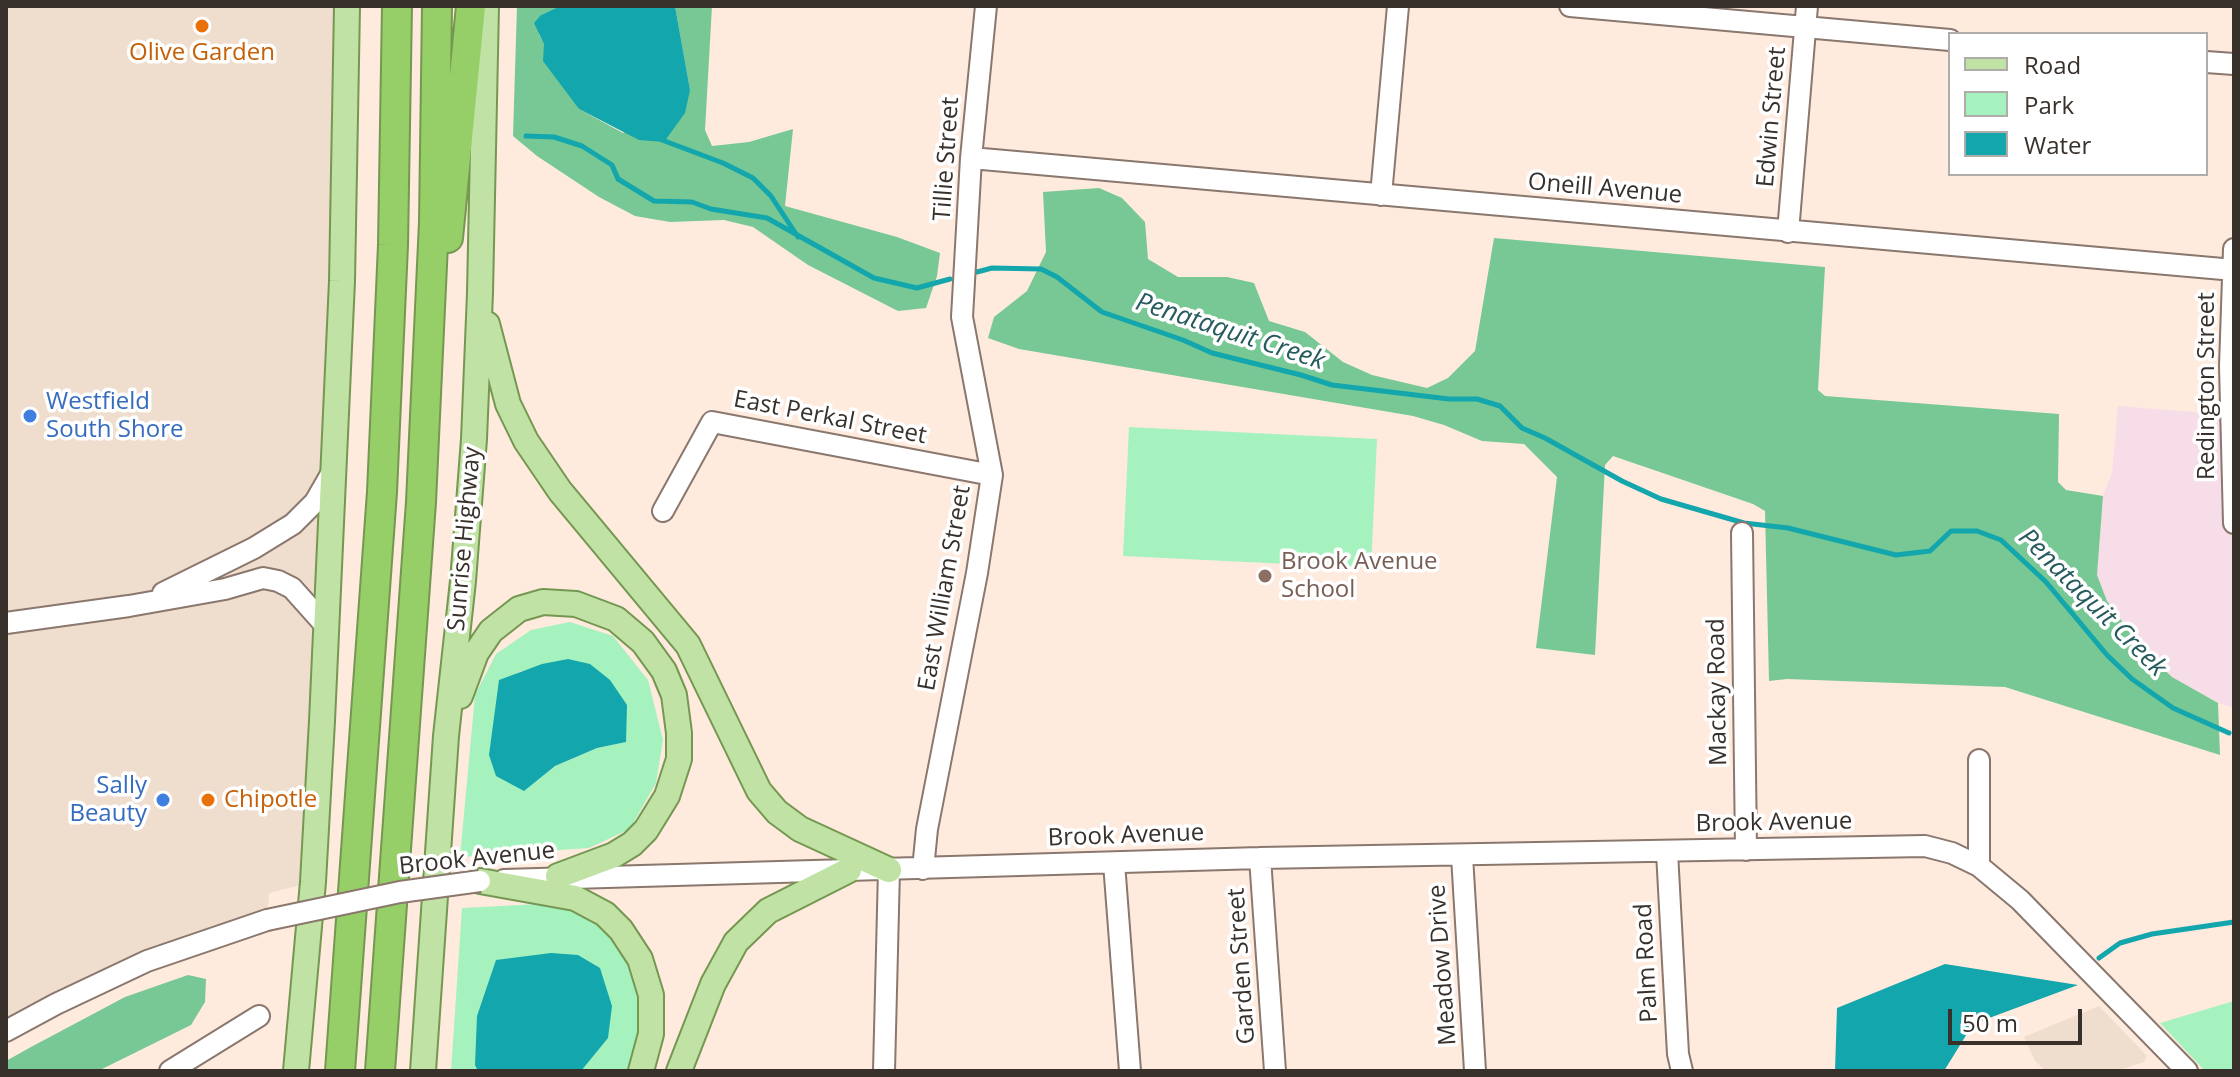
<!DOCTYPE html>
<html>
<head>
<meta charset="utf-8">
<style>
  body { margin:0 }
  #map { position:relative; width:2240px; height:1077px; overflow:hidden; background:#ffeade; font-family:"Open Sans",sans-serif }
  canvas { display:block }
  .frame { position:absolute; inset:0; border:8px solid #38302b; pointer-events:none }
  .legend { position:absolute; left:1948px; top:32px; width:260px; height:144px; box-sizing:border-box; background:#fff; border:2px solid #afacaa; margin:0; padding:10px 14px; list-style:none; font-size:24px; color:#38302b }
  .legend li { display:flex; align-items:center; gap:16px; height:40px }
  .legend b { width:40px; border:2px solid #afacaa }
  .scale { position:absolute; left:1948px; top:1009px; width:134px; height:36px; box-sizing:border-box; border:4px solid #38302b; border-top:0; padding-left:10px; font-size:24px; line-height:28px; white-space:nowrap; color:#38302b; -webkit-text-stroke:6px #fff; paint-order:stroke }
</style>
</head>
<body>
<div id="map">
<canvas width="2240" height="1077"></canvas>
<div class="frame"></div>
<ul class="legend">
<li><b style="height:10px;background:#c0e2a4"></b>Road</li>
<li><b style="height:22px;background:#a5f2bf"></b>Park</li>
<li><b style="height:22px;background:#13a6ac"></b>Water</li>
</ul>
<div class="scale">50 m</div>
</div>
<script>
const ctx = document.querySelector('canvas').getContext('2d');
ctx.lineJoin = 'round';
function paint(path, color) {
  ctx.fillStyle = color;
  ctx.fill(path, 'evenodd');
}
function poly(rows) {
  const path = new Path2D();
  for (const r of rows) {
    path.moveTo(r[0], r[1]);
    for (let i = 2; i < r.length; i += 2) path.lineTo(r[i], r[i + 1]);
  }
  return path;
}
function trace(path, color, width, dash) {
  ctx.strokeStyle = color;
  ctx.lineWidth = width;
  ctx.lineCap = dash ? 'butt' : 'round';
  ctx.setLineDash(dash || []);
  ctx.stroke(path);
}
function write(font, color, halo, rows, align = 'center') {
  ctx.font = font + ' "Open Sans",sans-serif';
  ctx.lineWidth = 7;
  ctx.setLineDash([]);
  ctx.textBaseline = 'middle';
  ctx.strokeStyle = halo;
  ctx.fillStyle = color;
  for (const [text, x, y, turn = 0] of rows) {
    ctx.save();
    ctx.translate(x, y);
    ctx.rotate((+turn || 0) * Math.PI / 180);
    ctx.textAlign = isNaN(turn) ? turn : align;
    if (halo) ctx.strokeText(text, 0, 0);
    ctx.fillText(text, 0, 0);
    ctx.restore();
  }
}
const commercial = poly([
  [6,6,347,6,313,882,269,893,267,920,56,1004,6,1018],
  [2099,1006,2147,1056,2144,1062,2116,1071,2046,1071,2035,1061,2024,1037]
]);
const industrial = poly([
  [2234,249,2234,708,2218,703,2172,677,2143,650,2107,601,2097,575,2103,496,2112,473,2118,406,2230,415]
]);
const green = poly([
  [1129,427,1377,439,1371,568,1123,556],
  [570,622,613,636,648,680,663,740,656,783,630,829,589,848,460,857,475,695,496,654,531,630],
  [568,659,625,742,597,748,555,766,524,790,518,672],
  [540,904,574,910,600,922,636,964,643,1031,628,1071,451,1071,462,908],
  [2234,1001,2234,1071,2205,1071,2160,1023]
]);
const forest = poly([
  [517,6,560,6,541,15,539,34,579,109,623,133,690,91,675,6,712,6,705,130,712,146,749,142,793,129,785,206,897,237,940,253,937,276,926,308,898,311,808,265,753,227,724,220,670,222,635,216,599,197,537,156,513,136],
  [1099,188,1122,198,1145,222,1148,259,1178,277,1227,277,1254,283,1269,321,1305,332,1343,362,1372,375,1427,388,1448,378,1475,351,1494,238,1825,267,1818,390,1825,396,2059,414,2058,482,2066,490,2103,496,2097,575,2107,601,2143,650,2172,677,2218,703,2220,755,2005,687,1787,679,1769,681,1765,511,1753,504,1613,456,1605,465,1595,655,1536,648,1557,477,1524,444,1482,441,1444,425,1413,416,1019,349,988,338,994,317,1027,291,1046,252,1043,192],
  [188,975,206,979,205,1002,191,1025,98,1071,6,1071,6,1061,31,1047,125,997]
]);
const water = poly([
  [560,6,675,6,690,90,685,113,664,142,639,140,579,109,543,61,544,44,534,23,541,15],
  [568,659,590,664,610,680,627,705,626,742,597,748,555,766,524,791,496,776,489,755,499,680,542,664],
  [551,953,578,955,600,968,612,1006,608,1038,581,1071,478,1071,475,1065,477,1016,496,960],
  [1945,964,2078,985,1973,1024,1944,1071,1835,1071,1837,1008]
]);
const stream = poly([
  [526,136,554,137,582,146,612,165,618,179,654,201,692,202,711,209,767,218,874,278,917,288,950,279],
  [662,140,723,163,753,178,771,196,798,237],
  [977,272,992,268,1041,269,1057,277,1102,312,1183,340,1212,353,1301,375,1332,385,1449,399,1477,399,1500,406,1522,428,1545,438,1622,481,1661,499,1744,523,1788,528,1896,555,1930,551,1951,531,1977,531,2001,540,2046,582,2107,655,2132,679,2173,708,2229,733],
  [2099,958,2120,943,2152,934,2234,922]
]);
const minor = poly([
  [1570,6,1950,40],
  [2206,62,2234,64],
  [971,158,2234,270],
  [1381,195,1398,6],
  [1788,232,1807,6],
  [2234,249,2230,366,2234,523],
  [663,511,712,422,992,475],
  [1742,533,1746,850],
  [163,593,254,548,293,524,315,502,334,469],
  [6,623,129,606,225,589,263,578,278,581,292,588,326,626],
  [1667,852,1678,1054,1682,1071],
  [1462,856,1475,1071],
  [1260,858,1275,1071],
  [1114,863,1130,1071],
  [1979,866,1979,760],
  [923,869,927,829,977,573,992,475,962,317,971,158,986,6],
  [504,880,1260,858,1925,846,1952,853,1979,866,2020,900,2187,1071],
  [6,1031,56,1004,147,961,267,920],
  [170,1071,259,1016],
  [884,1071,889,870]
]);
const major = poly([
  [487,324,508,404,526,441,560,491,688,645,759,791,777,812,800,829,889,870],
  [460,696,476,653,491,631,519,609,543,602,576,604,616,619,643,642,664,671,674,695,679,733,679,759,667,796,646,830,632,844,614,855,558,876],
  [480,881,575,898,605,914,621,930,640,959,651,995,651,1034,641,1071],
  [296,1071,313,882,322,721,342,281,347,6],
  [423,1071,446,736,463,581,474,439,480,293,486,6],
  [679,1071,713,984,736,942,768,911,849,870]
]);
const highway = poly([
  [448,238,471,6],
  [340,1071,382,492,393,245,397,6],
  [380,1071,421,502,434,222,437,6]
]);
const minorBridge = poly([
  [267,920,400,892,480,881]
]);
const markers = [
  [202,26,8,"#e8710a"],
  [30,416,8,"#3f7fe0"],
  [1265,576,8,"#8d6e63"],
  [163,800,8,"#3f7fe0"],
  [208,800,8,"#e8710a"]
];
const foodNames = [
  ["Olive Garden",202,53],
  ["Chipotle",224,800,"left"]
];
const streetNames = [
  ["Edwin Street",1772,117,-85],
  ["Tillie Street",947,159,-86],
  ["Oneill Avenue",1605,189,5],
  ["Redington Street",2207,386,-90],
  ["East Perkal Street",830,418,11],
  ["Sunrise Highway",465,539,-85],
  ["East William Street",945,588,-80],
  ["Mackay Road",1718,692,-91],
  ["Brook Avenue",1774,823,-1],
  ["Brook Avenue",1126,836,-2],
  ["Brook Avenue",477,859,-6],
  ["Palm Road",1647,963,-93],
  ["Meadow Drive",1443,965,-94],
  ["Garden Street",1242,966,-94]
];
const shopNames = [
  ["Westfield",46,402],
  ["South Shore",46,430],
  ["Sally",147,786,"right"],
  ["Beauty",147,814,"right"]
];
const educationNames = [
  ["Brook Avenue",1281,562],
  ["School",1281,590]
];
const waterNames = [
  ["Penataquit Creek",1230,332,18],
  ["Penataquit Creek",2092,603,45]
];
paint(commercial, '#efddcd');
paint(industrial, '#f6dde7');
paint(green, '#a5f2bf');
paint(forest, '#77c894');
paint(water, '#13a6ac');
trace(stream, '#13a6ac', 5);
trace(minor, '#8a776d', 24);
trace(major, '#759752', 28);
trace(highway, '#759752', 32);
trace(minor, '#fff', 20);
trace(major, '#c0e2a4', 24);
trace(highway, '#96cf67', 28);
trace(minorBridge, '#8a776d', 24, []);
trace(minorBridge, '#fff', 20);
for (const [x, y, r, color] of markers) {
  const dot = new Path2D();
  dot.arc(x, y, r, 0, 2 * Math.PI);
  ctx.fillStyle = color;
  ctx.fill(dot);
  trace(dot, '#fff', 3);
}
write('24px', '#c56008', '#fff', foodNames);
write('24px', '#38302b', '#fff', streetNames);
write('24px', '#366cbe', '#fff', shopNames, 'left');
write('24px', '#785e54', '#fff', educationNames, 'left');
write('italic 26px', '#275b5e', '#fff', waterNames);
</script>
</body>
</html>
